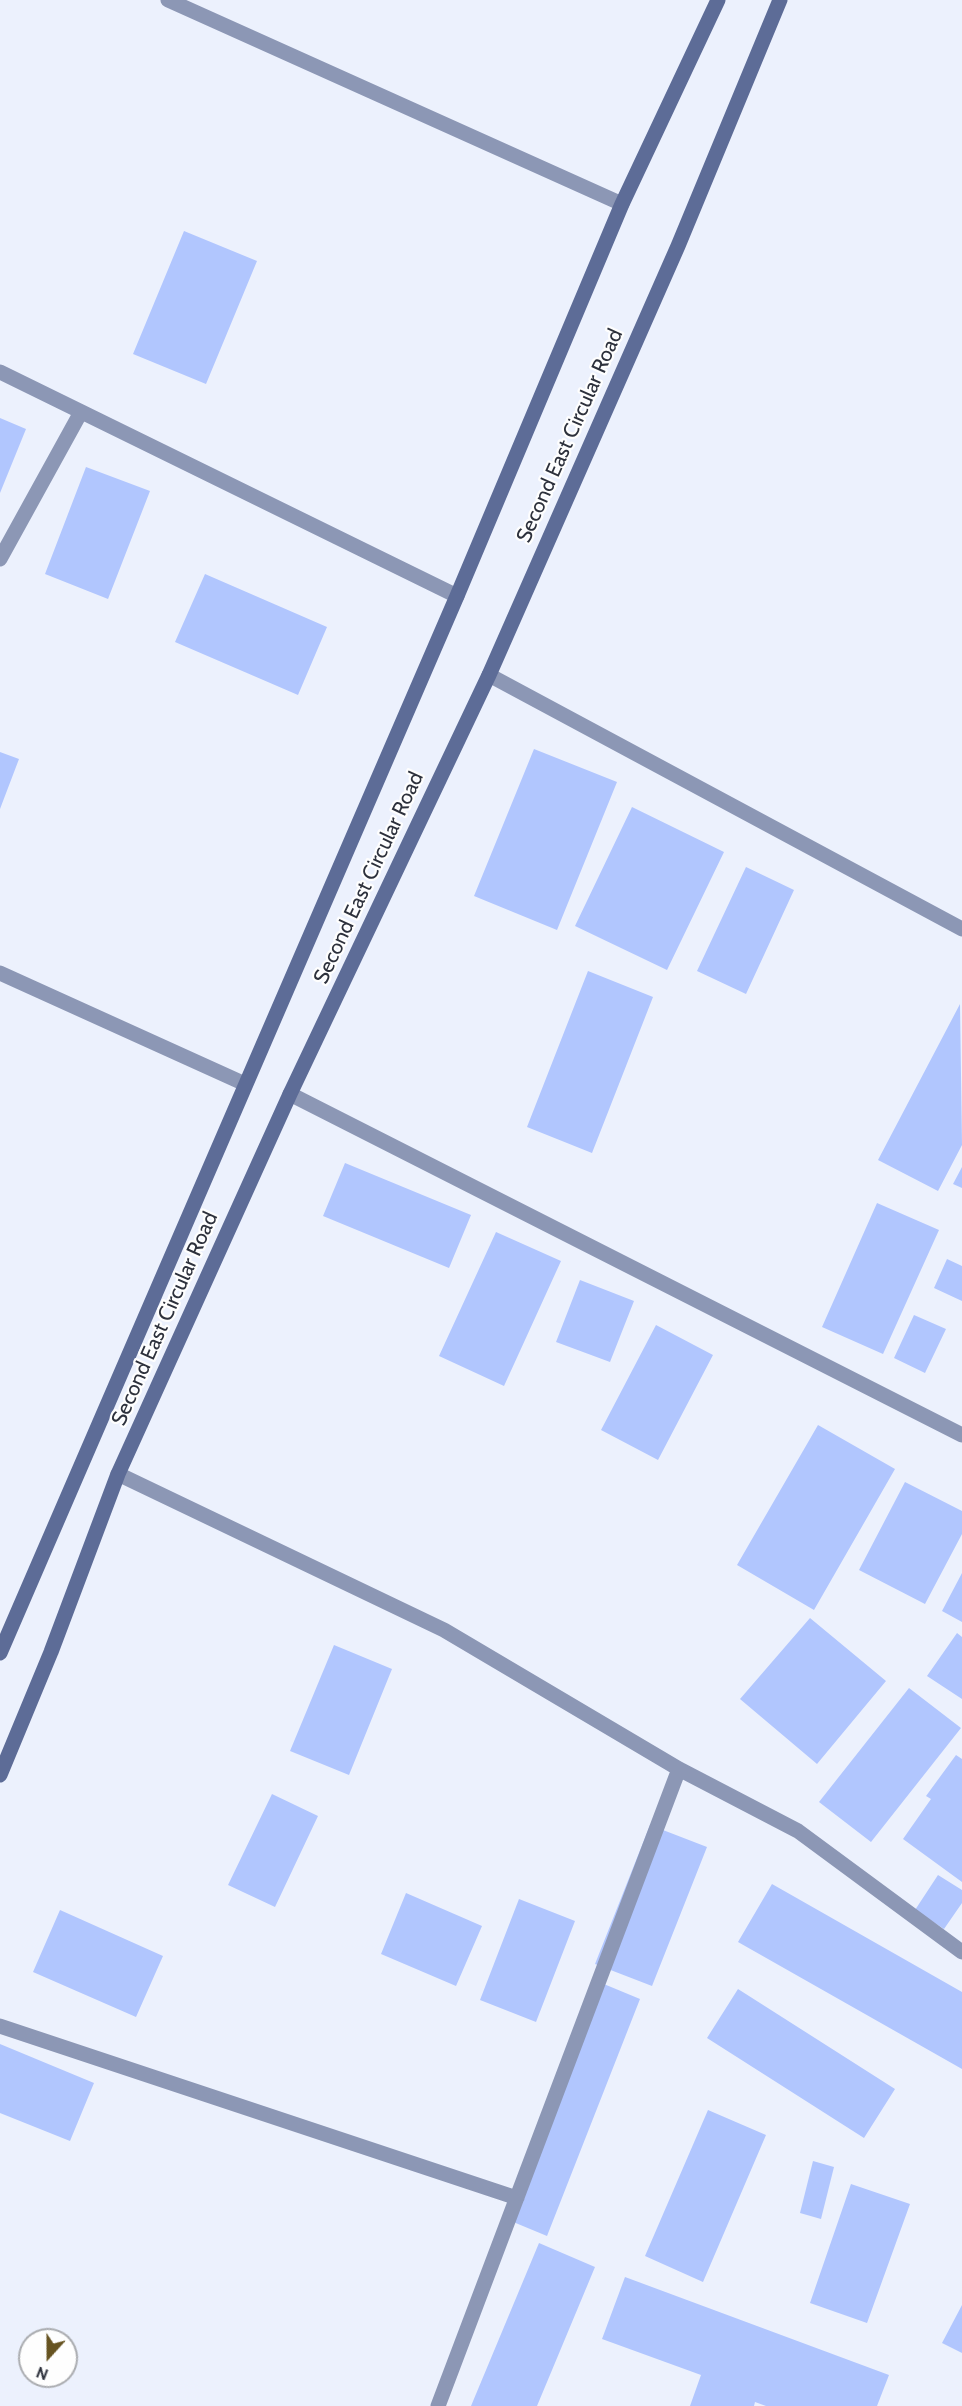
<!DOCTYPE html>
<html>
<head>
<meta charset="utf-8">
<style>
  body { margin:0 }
  #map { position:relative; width:962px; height:2406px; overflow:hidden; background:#ecf1fd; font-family:Cabin,sans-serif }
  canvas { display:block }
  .north { position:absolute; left:18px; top:2328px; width:60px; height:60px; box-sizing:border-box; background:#fefefe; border:2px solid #aaacb0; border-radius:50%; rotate:201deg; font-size:16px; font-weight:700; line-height:24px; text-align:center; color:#2d313c }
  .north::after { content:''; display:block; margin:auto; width:21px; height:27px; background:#665321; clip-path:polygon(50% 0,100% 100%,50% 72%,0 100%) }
</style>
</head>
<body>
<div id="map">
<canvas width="962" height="2406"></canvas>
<div class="north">N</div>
</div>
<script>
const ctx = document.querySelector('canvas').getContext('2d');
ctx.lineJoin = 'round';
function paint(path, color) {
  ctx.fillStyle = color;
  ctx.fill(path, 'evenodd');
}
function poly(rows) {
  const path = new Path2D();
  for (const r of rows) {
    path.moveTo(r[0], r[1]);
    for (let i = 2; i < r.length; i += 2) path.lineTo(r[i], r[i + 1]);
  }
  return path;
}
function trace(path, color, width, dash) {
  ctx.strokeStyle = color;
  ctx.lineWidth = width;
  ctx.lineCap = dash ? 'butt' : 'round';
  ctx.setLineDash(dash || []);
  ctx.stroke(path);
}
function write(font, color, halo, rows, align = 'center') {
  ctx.font = font + ' Cabin,sans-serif';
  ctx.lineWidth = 4.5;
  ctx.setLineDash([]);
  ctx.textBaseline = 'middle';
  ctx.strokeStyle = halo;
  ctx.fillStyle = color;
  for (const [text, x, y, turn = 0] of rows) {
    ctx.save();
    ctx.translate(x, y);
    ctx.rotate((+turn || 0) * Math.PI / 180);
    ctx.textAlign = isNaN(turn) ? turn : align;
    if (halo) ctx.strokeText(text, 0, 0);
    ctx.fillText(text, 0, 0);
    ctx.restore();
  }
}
const building = poly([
  [184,231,257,261,206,384,133,354],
  [0,418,26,429,0,493],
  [86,467,150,491,108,599,45,574],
  [205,574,327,627,298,695,175,642],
  [534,749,617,782,557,930,474,896],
  [0,752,19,759,0,809],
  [632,807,724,852,667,970,575,926],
  [746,867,794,890,746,994,697,971],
  [588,971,653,997,592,1153,527,1127],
  [960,1004,962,1145,938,1191,878,1160],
  [345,1163,471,1215,449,1268,323,1216],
  [962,1167,962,1188,953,1184],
  [877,1203,939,1230,883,1354,822,1327],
  [496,1232,561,1261,504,1386,439,1356],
  [947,1259,962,1266,962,1301,934,1288],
  [580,1280,634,1301,610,1362,556,1342],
  [914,1315,946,1329,925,1373,894,1358],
  [656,1325,713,1355,658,1460,601,1430],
  [818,1425,895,1469,814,1610,737,1565],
  [905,1482,962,1511,962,1534,925,1604,859,1570],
  [962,1573,962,1622,942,1611],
  [810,1618,886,1681,817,1764,740,1699],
  [957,1633,962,1637,962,1699,927,1676],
  [334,1645,392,1669,349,1775,290,1751],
  [909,1688,961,1728,871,1842,819,1802],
  [956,1755,962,1759,962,1882,903,1839,931,1799,926,1796],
  [272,1794,318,1816,275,1907,228,1885],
  [650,1825,707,1847,652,1986,595,1964],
  [938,1875,962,1890,962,1903,944,1929,915,1910],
  [772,1884,962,1992,962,2069,738,1942],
  [406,1893,482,1926,456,1986,381,1954],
  [519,1899,575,1921,536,2022,480,2000],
  [60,1910,163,1956,136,2017,33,1972],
  [599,1982,640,1999,547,2236,506,2219],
  [738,1989,895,2089,864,2138,707,2038],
  [0,2044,94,2083,70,2141,0,2113],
  [708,2110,766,2135,703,2282,645,2256],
  [813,2161,834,2167,821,2219,800,2213],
  [851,2184,910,2204,867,2323,810,2303],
  [539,2243,595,2267,537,2406,471,2406],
  [625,2277,889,2375,877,2406,766,2406,755,2402,754,2406,690,2406,701,2375,602,2339],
  [962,2305,962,2353,942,2343]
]);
const street = poly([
  [168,0,622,204],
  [0,372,457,596],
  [0,559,81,412],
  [489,675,962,929],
  [0,973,245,1084],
  [290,1094,962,1435],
  [118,1474,444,1630,679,1769,798,1831,962,1952],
  [0,2026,517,2198],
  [438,2406,679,1769]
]);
const secondary = poly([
  [0,1653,457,596,622,204,718,0],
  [0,1775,51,1652,118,1474,290,1094,489,675,678,246,780,0]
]);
const streetNames = [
  ["Second East Circular Road",570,436,-66],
  ["Second East Circular Road",369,878,-65],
  ["Second East Circular Road",165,1319,-66]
];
paint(building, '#b1c6fe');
trace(street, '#8c97b5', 15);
trace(secondary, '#5d6c97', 15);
write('21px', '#2d313c', '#fefefe', streetNames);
</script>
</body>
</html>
